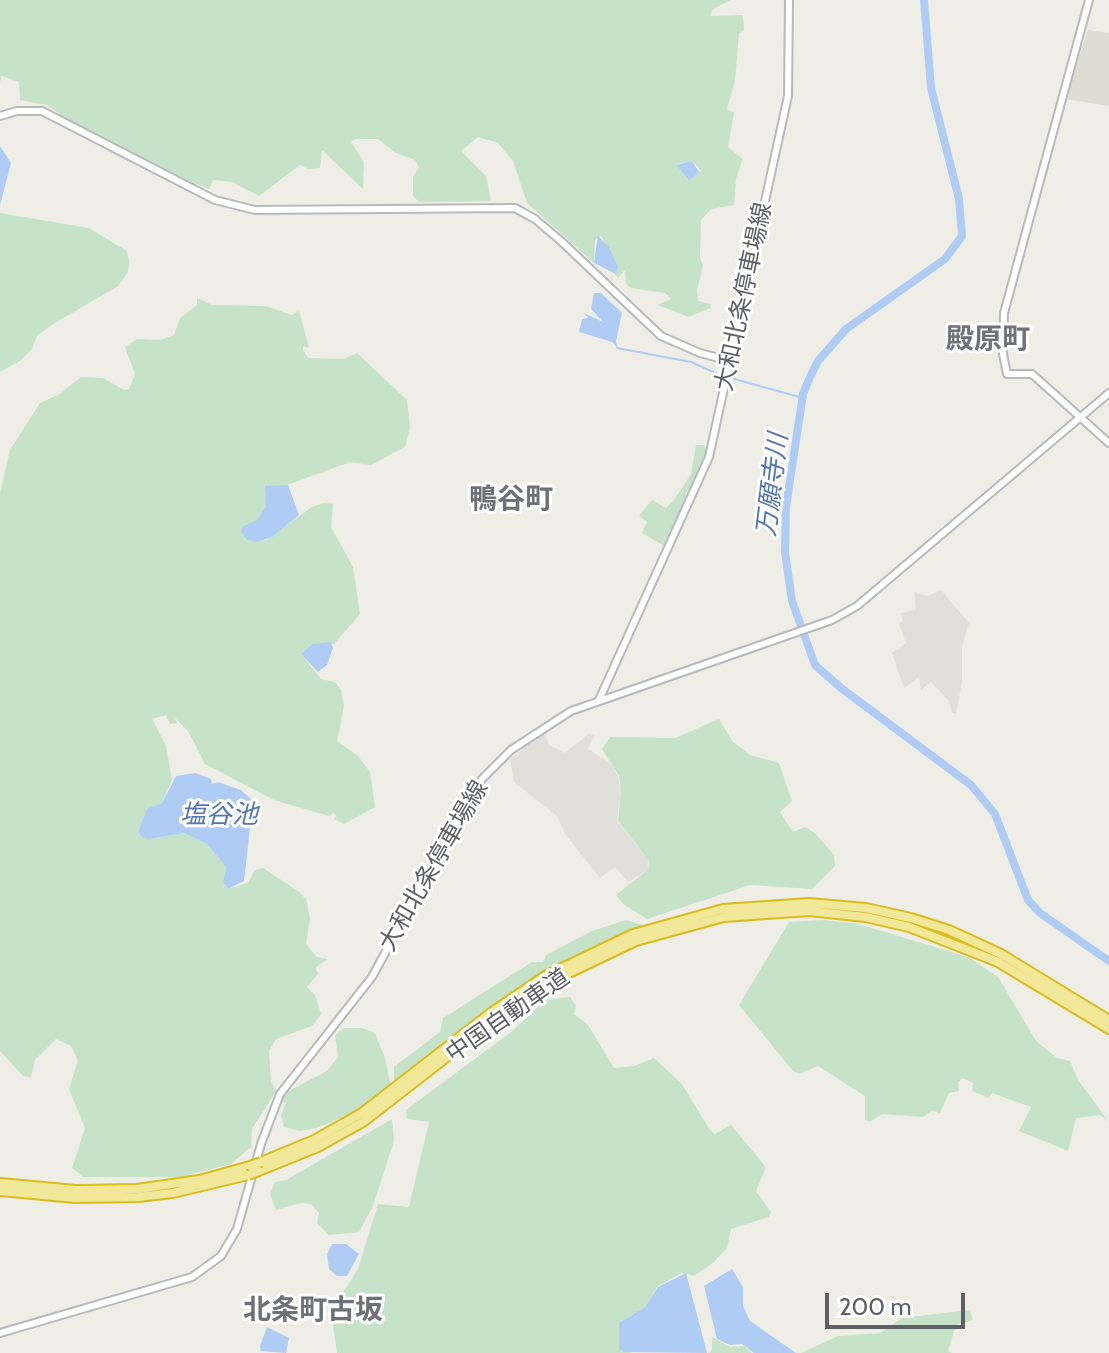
<!DOCTYPE html>
<html>
<head>
<meta charset="utf-8">
<style>
  body { margin:0 }
  #map { position:relative; width:1109px; height:1353px; overflow:hidden; background:#eeeee6; font-family:Cabin,sans-serif }
  canvas { display:block }
  .scale { position:absolute; left:825px; top:1293px; width:140px; height:36px; box-sizing:border-box; border:4px solid #5e6065; border-top:0; padding-left:10px; font-size:24px; line-height:28px; white-space:nowrap; color:#5e6065; -webkit-text-stroke:6px #fff; paint-order:stroke }
</style>
</head>
<body>
<div id="map">
<canvas width="1109" height="1353"></canvas>
<div class="scale">200 m</div>
</div>
<script>
const ctx = document.querySelector('canvas').getContext('2d');
ctx.lineJoin = 'round';
function paint(path, color) {
  ctx.fillStyle = color;
  ctx.fill(path, 'evenodd');
}
function poly(rows) {
  const path = new Path2D();
  for (const r of rows) {
    path.moveTo(r[0], r[1]);
    for (let i = 2; i < r.length; i += 2) path.lineTo(r[i], r[i + 1]);
  }
  return path;
}
function trace(path, color, width, dash) {
  ctx.strokeStyle = color;
  ctx.lineWidth = width;
  ctx.lineCap = dash ? 'butt' : 'round';
  ctx.setLineDash(dash || []);
  ctx.stroke(path);
}
function write(font, color, halo, rows, align = 'center') {
  ctx.font = font + ' Cabin,"Noto Sans JP",sans-serif';
  ctx.lineWidth = 6;
  ctx.setLineDash([]);
  ctx.textBaseline = 'middle';
  ctx.strokeStyle = halo;
  ctx.fillStyle = color;
  for (const [text, x, y, turn = 0] of rows) {
    ctx.save();
    ctx.translate(x, y);
    ctx.rotate((+turn || 0) * Math.PI / 180);
    ctx.textAlign = isNaN(turn) ? turn : align;
    if (halo) ctx.strokeText(text, 0, 0);
    ctx.fillText(text, 0, 0);
    ctx.restore();
  }
}
const industrial = poly([
  [941,590,969,623,962,647,962,682,956,714,952,713,949,701,931,682,921,690,919,677,904,688,892,653,906,643,899,624,903,621,900,613,916,610,914,592,928,596],
  [545,733,549,745,565,753,590,733,594,736,588,749,610,763,618,776,621,790,617,821,649,860,649,869,632,880,628,882,615,867,600,878,565,834,557,816,514,782,510,759]
]);
const education = poly([
  [1088,30,1109,33,1109,106,1065,99]
]);
const green = poly([
  [0,0,731,0,713,9,710,16,743,15,744,31,739,33,735,81,727,109,734,113,728,147,743,159,736,178,734,205,711,209,701,220,700,258,703,265,697,290,698,301,710,304,711,308,689,317,657,305,671,299,665,293,631,288,626,284,625,270,618,278,615,274,616,264,601,236,595,240,594,263,527,203,513,161,498,143,478,137,461,151,486,176,491,201,419,202,413,196,413,177,419,167,415,160,396,153,378,139,356,139,351,142,364,162,363,189,322,150,320,168,308,169,300,165,259,196,232,182,213,180,209,189,110,149,47,105,20,100,19,82,2,76,0,82],
  [692,161,701,170,688,181,676,164],
  [0,213,89,228,127,251,129,260,128,272,118,286,50,326,37,336,32,349,20,361,0,372],
  [197,298,212,305,266,306,292,315,299,311,309,348,303,346,303,350,308,358,344,359,357,353,407,400,410,428,405,447,371,465,350,462,284,486,266,486,266,506,257,520,243,526,241,532,251,541,266,540,312,507,323,503,333,504,331,527,353,567,360,614,334,644,312,644,301,654,321,679,335,682,341,690,344,706,337,741,358,756,370,772,375,807,344,824,334,819,337,816,333,813,329,816,274,800,205,764,188,731,175,718,177,723,170,724,166,715,152,719,166,746,172,780,162,803,147,810,138,832,143,838,149,839,184,833,207,844,226,867,223,882,228,889,248,883,255,870,263,868,298,891,306,899,310,918,306,944,317,957,328,959,316,967,318,974,307,987,315,995,321,1014,312,1026,276,1039,269,1051,271,1082,276,1091,252,1129,251,1147,231,1164,181,1177,83,1177,72,1168,85,1128,69,1089,78,1060,71,1046,56,1039,35,1060,31,1077,23,1076,0,1051,0,493,10,450,40,403,60,394,81,377,103,378,124,390,129,389,135,374,125,347,137,339,160,340,174,335,180,318,197,305],
  [696,445,704,445,709,452,698,478,686,493,684,508,666,547,642,533,647,522,639,516,652,500,666,508,674,500,691,474],
  [719,719,733,742,750,755,779,763,792,801,780,812,793,832,805,827,815,833,834,855,835,866,812,889,750,885,647,919,624,905,616,895,649,869,649,860,618,821,621,790,619,776,602,749,610,737,675,738],
  [626,920,645,926,604,942,531,980,477,1017,394,1085,394,1067,440,1032,443,1018,532,962,543,962,546,955,592,931],
  [822,920,858,924,942,949,970,958,998,977,1036,1041,1057,1058,1070,1061,1078,1080,1109,1122,1100,1115,1076,1118,1068,1151,1019,1131,1031,1107,992,1093,989,1098,972,1091,973,1083,963,1078,958,1082,959,1091,949,1093,940,1113,932,1111,923,1117,882,1114,870,1122,865,1120,865,1096,818,1066,799,1074,793,1071,739,1005,789,922],
  [570,997,576,1006,574,1014,588,1025,614,1068,634,1066,654,1058,682,1084,710,1130,715,1134,731,1125,766,1167,756,1191,771,1212,769,1217,731,1229,727,1248,714,1262,694,1276,682,1273,658,1286,645,1307,619,1323,619,1348,632,1353,337,1353,331,1311,358,1269,378,1204,409,1207,429,1122,407,1119,406,1110,511,1032,545,1000],
  [344,1028,362,1028,375,1033,385,1058,391,1087,359,1110,317,1128,299,1131,284,1127,281,1115,286,1103,280,1101,285,1093,327,1071,338,1057,335,1035],
  [392,1119,394,1141,373,1206,359,1232,329,1235,317,1223,319,1213,311,1204,300,1203,276,1210,270,1194,275,1182,286,1180],
  [970,1310,973,1320,956,1325,948,1351,952,1353,801,1353,838,1336,880,1333,902,1318],
  [712,1337,730,1347,744,1346,752,1353,708,1353,712,1351]
]);
const water = poly([
  [0,146,11,163,0,205],
  [692,161,699,172,689,181,676,165],
  [598,236,609,247,618,267,616,274,594,263],
  [594,293,601,293,622,313,616,341,618,348,612,342,579,332,582,319,588,318,584,313,603,322,591,309],
  [288,485,299,515,272,537,257,542,247,540,241,532,243,526,257,520,266,506,265,486],
  [331,642,333,648,327,665,318,672,301,654,312,644],
  [195,773,211,779,212,784,218,782,241,790,253,801,244,881,228,889,223,882,226,867,207,844,184,833,149,839,143,838,138,832,147,809,162,803,176,776],
  [332,1244,346,1244,359,1254,347,1276,337,1276,329,1269,327,1254],
  [732,1269,743,1287,743,1306,750,1321,796,1353,754,1353,742,1344,730,1345,717,1339,704,1286],
  [686,1273,707,1353,623,1352,619,1348,619,1323,645,1307,658,1287],
  [267,1327,289,1338,286,1353,261,1351,260,1346]
]);
const stream = poly([
  [617,348,691,362,720,375,803,398]
]);
const river = poly([
  [924,0,931,88,959,199,962,236,945,259,846,329,818,361,810,377,803,394,786,507,785,552,792,601,815,665,841,688,971,785,995,814,1028,900,1040,913,1109,961]
]);
const secondary = poly([
  [1089,0,1004,313,1003,354,1007,374,1032,374,1109,443],
  [0,116,17,111,42,111,215,200,255,210,515,208,535,219,562,242,661,336,700,353,730,361],
  [599,700,709,457,788,96,789,0],
  [0,1333,192,1277,221,1256,237,1229,261,1144,280,1094,372,977,466,804,482,779,511,750,571,711,832,620,857,606,1109,393]
]);
const highway = poly([
  [261,1162,314,1140,362,1113,492,1012,545,976,633,934,723,909,809,903,866,908,911,918,949,930,1001,954,1109,1020],
  [259,1171,318,1147,363,1122,497,1018,548,983,636,941,724,917,809,911,865,917,909,927,998,962,1109,1029],
  [0,1183,76,1190,137,1189,199,1180,250,1166],
  [0,1191,75,1198,138,1197,173,1193,248,1175]
]);
const highwayBridge = poly([
  [250,1166,261,1162],
  [248,1175,259,1171]
]);
const streetNames = [
  ["大和北条停車場線",744,297,-78],
  ["大和北条停車場線",434,866,-60],
  ["中国自動車道",508,1016,-35]
];
const waterNames = [
  ["万願寺川",773,485,-83],
  ["塩谷池",219,815]
];
const quarterNames = [
  ["殿原町",988,340],
  ["鴨谷町",511,500],
  ["北条町古坂",313,1311]
];
paint(industrial, '#e0dfda');
paint(education, '#deddd4');
paint(green, '#c6e3ca');
paint(water, '#afccf5');
trace(stream, '#afccf5', 2);
trace(river, '#afccf5', 8);
trace(secondary, '#b7b9be', 10);
trace(highway, '#dabc1a', 12);
trace(secondary, '#fff', 6);
trace(highway, '#f1e89a', 8);
trace(highwayBridge, '#dabc1a', 12, []);
trace(highwayBridge, '#f1e89a', 8);
write('24px', '#5e6065', '#fff', streetNames);
write('italic 26px', '#5475b6', '#fff', waterNames);
write('bold 28px', '#6f7176', '#fff', quarterNames);
</script>
</body>
</html>
